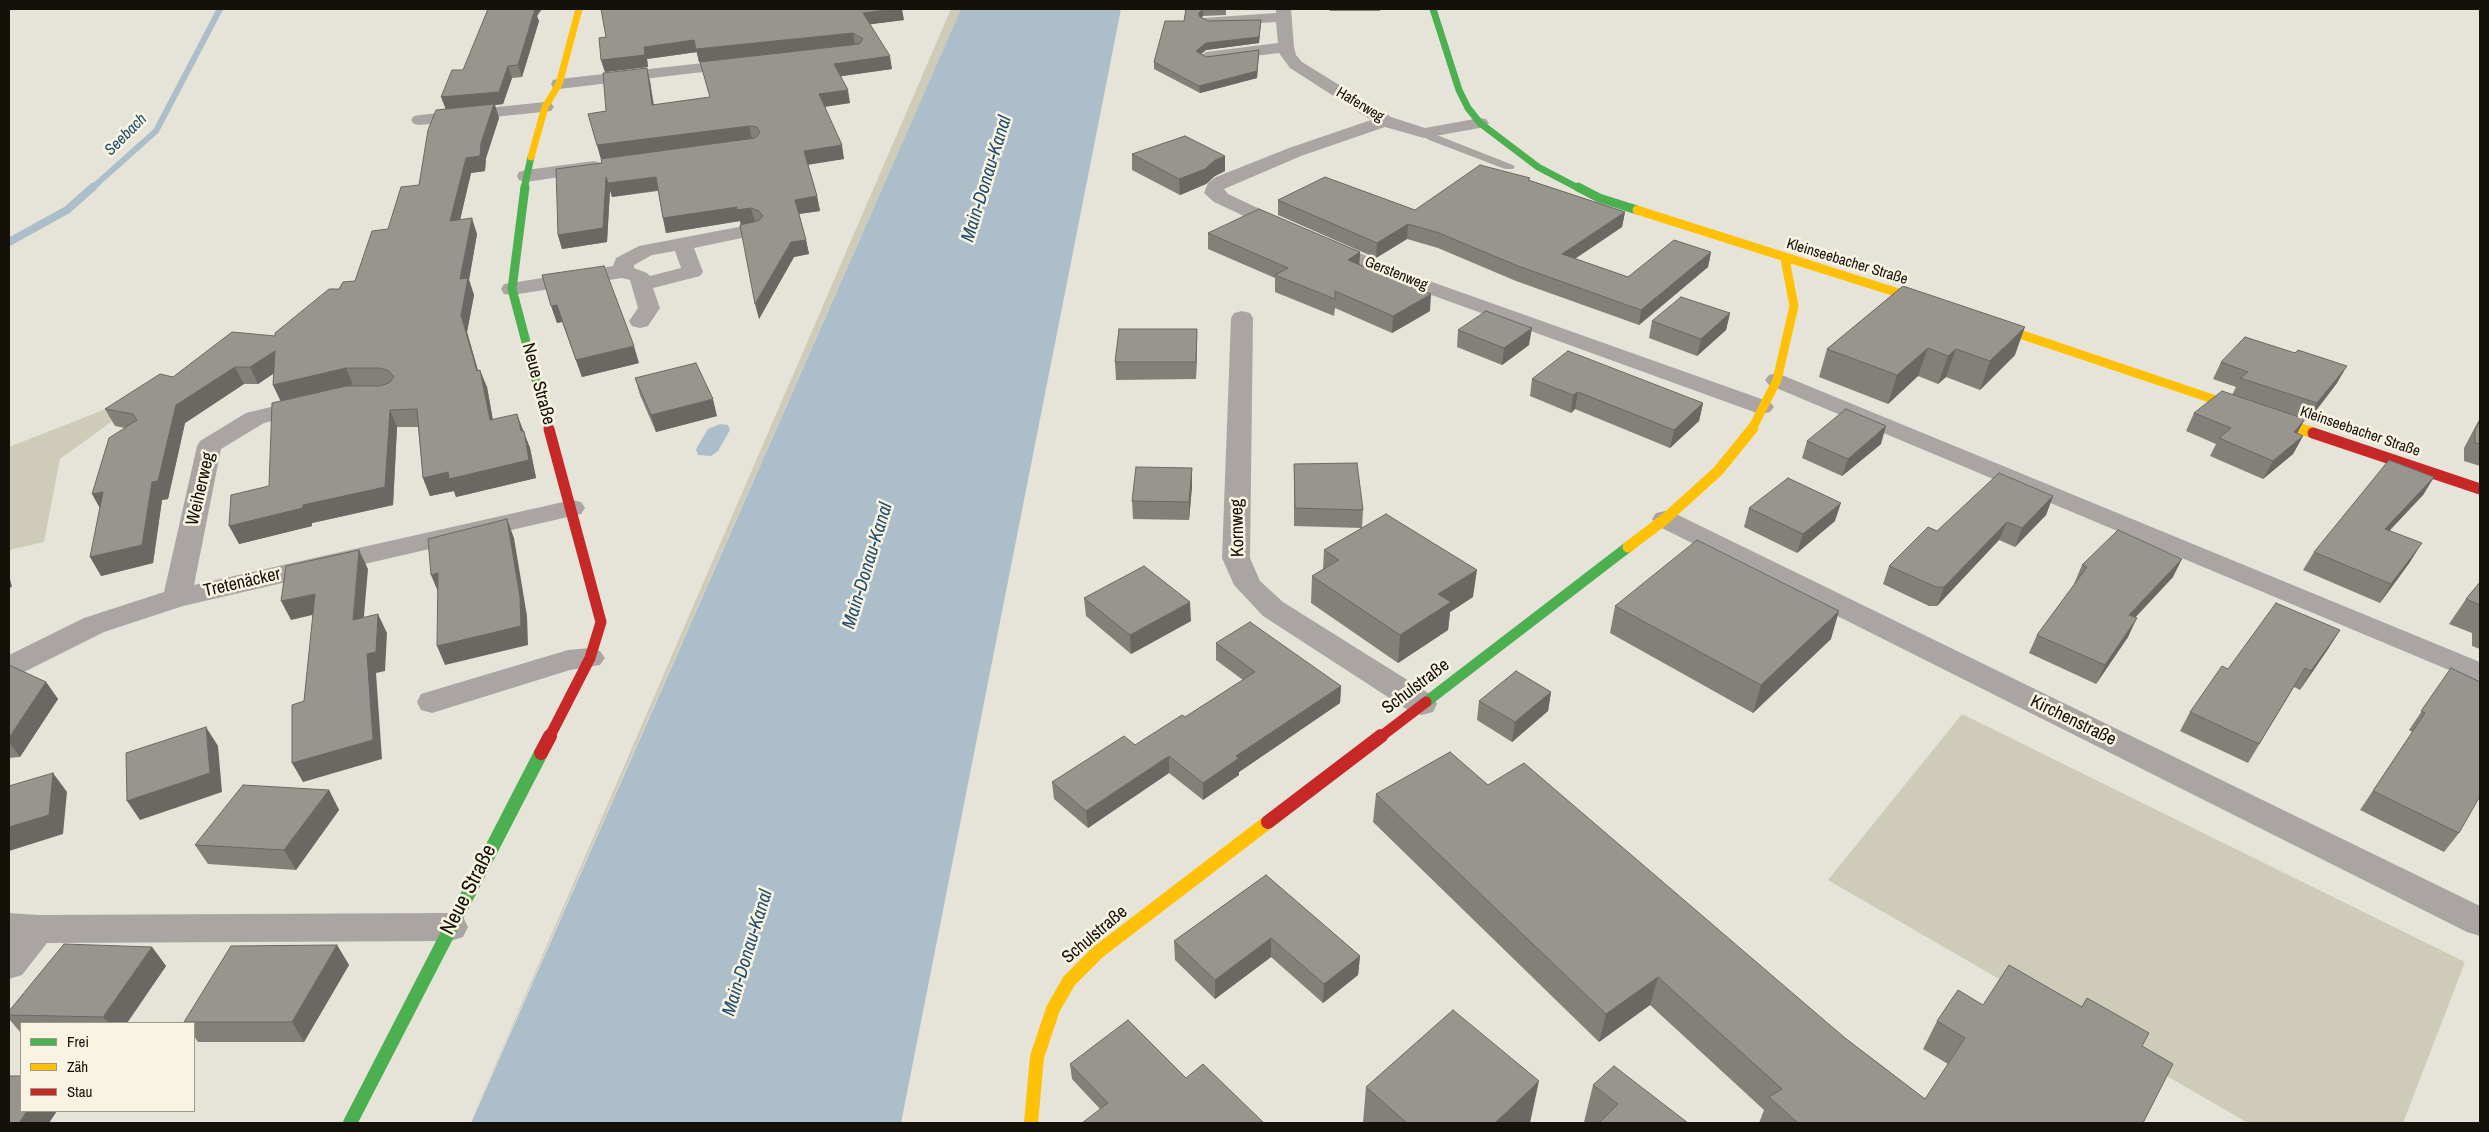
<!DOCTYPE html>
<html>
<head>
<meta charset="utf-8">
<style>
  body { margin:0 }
  #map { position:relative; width:2489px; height:1132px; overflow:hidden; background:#e6e4d9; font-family:"Archivo Narrow",sans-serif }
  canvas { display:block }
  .frame { position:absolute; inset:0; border:10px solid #13110a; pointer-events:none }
  .legend { position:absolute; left:20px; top:1022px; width:175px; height:90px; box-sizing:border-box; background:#f9f4e1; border:1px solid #9d998b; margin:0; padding:6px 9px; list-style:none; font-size:15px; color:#13110a }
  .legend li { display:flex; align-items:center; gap:10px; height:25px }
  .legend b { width:25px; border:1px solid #9d998b }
</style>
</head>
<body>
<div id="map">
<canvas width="2489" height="1132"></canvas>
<div class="frame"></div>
<ul class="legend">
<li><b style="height:6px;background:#4caf50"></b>Frei</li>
<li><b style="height:6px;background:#ffc107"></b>Zäh</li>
<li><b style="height:6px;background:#c62828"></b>Stau</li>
</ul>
</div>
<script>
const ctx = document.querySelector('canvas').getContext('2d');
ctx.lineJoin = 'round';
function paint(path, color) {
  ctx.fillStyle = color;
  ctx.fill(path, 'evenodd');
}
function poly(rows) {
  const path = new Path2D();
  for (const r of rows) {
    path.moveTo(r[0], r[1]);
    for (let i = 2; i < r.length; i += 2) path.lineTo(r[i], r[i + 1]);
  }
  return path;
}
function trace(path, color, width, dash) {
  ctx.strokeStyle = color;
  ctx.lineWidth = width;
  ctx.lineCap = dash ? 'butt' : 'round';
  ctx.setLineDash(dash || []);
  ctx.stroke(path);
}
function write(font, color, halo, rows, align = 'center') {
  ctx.font = font + ' "Archivo Narrow",sans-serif';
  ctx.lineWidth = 5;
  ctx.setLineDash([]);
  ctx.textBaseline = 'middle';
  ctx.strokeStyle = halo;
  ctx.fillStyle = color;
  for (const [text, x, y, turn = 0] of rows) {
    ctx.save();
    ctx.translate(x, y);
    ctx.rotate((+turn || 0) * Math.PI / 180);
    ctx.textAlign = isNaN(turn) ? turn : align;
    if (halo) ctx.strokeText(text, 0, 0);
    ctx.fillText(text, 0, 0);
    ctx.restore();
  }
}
const green = poly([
  [951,9,961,9,470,1123],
  [116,405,125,412,60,459,44,542,9,550,9,447],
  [1962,714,2465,962,2403,1123,2248,1123,1828,880]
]);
const water = poly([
  [961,9,1121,9,901,1123,471,1123],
  [720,424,728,425,730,430,718,451,711,456,698,455,696,449,708,429]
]);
const streamFar1 = poly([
  [91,189,156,131,220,9]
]);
const stream = poly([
  [9,242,67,210,93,187]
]);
const lane = poly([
  [1424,130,1513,165,1515,167,1513,169,1505,169,1429,140,1419,133,1424,130]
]);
const street = poly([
  [1276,9,1291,9,1294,47,1296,55,1302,62,1391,117,1425,128,1480,118,1486,119,1489,123,1486,127,1480,128,1424,138,1385,127,1301,156,1224,189,1228,194,1292,224,1295,228,1292,232,1285,234,1278,232,1214,202,1204,193,1208,183,1216,177,1289,148,1371,120,1290,68,1279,53,1206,62,1198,57,1206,52,1278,43,1276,22,1208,26,1200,21,1203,18,1276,13,1276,9],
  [739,59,745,61,747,64,745,67,559,89,553,88,551,84,553,80,559,79,739,59],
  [545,102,551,103,554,107,551,111,420,125,414,124,411,120,414,116,420,115,545,102],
  [594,161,601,163,603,167,601,171,526,182,519,180,517,176,519,172,526,170,594,161],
  [754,224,761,226,764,230,761,234,694,248,703,272,700,276,653,288,660,308,648,326,640,328,632,326,629,321,638,308,630,280,622,278,512,295,504,294,501,289,504,284,512,283,613,266,616,258,639,246,754,224],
  [675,251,681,268,650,276,647,273,634,268,634,265,652,255,675,251],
  [1325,239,1418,277,1770,402,1774,407,1770,412,1762,414,1754,412,1404,285,1318,249,1315,245,1318,241,1325,239],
  [1242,311,1250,313,1253,318,1250,558,1260,581,1283,602,1433,696,1437,704,1433,712,1422,715,1411,712,1263,616,1234,585,1222,558,1231,318,1234,313,1242,311],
  [1777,373,2480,662,2480,683,1769,385,1765,380,1769,375,1777,373],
  [308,398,316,400,320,405,316,410,264,423,221,449,194,585,572,500,581,502,585,508,581,514,572,516,183,606,104,632,20,674,9,677,9,655,84,618,164,592,197,446,200,441,246,413,308,398],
  [1665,511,1674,513,2480,906,2480,936,2467,932,1656,525,1652,519,1656,513,1665,511],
  [590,648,600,651,605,658,600,665,570,670,432,713,421,710,417,702,421,694,568,650,590,648],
  [9,913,38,915,450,913,463,917,468,927,463,937,450,941,47,943,22,975,9,979,9,913]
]);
const fastFar3 = poly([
  [1433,9,1459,90,1468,108,1480,123,1538,167,1580,189],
  [524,189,531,157]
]);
const fastFar2 = poly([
  [525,187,512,289,549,429],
  [1578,187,1599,198,1637,210]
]);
const fastFar1 = poly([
  [1426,702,1628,547]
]);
const fast = poly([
  [350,1123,541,753]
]);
const slowFar3 = poly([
  [531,157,545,107,559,84,579,9]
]);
const slowFar2 = poly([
  [1637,210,1930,303],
  [1987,323,2302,429],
  [1752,429,1777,380,1794,306,1785,259]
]);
const slowFar1 = poly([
  [2298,428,2313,433],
  [1628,547,1665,519,1718,471,1753,428]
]);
const slow = poly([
  [1031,1123,1037,1057,1053,1009,1069,981,1098,952,1268,822]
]);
const jamFar1 = poly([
  [2313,433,2480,489],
  [549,738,590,658,601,622,549,429],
  [1379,738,1426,702]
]);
const jam = poly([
  [541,753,550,736],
  [1268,822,1381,736]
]);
const wall = poly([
  [1186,9,1226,9,1226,15,1203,16,1201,17,1208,21,1261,20,1259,43,1206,50,1201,54,1206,57,1259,50,1257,78,1200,93,1154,69,1154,62,1184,21],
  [1329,9,1380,9,1380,11,1330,11],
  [824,10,904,20,870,24,892,69,841,76,850,103,825,107,844,159,808,164,817,196,820,211,799,214,806,240,809,254,794,257,759,319,755,222,741,225,740,221,666,233,658,191,612,197,610,190,607,242,562,249,558,235,602,163,705,145,601,159,588,114,606,111,650,81,654,105,710,97,700,62,755,56,699,62,697,52,647,59,648,67,605,72,601,60],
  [537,16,539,21,522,77,512,78,503,104,495,105,499,118,486,158,485,171,471,173,460,220,477,234,469,280,474,295,467,332,478,371,487,387,493,420,523,431,530,448,536,478,456,497,454,491,430,496,423,478,418,427,397,427,393,505,312,523,312,526,239,544,269,486,281,401,273,385,274,373,258,384,244,384,185,423,168,499,162,500,153,563,101,576,125,428,115,426,105,409,173,377,275,336,339,289,355,281,388,229,419,185,445,109,463,70],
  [1132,154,1225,171,1215,176,1206,184,1180,195,1132,170],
  [1530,178,1529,180,1625,212,1622,227,1575,259,1628,277,1711,252,1708,267,1639,325,1516,281,1438,248,1407,239,1376,258,1278,215,1278,200,1415,210],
  [1208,233,1360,252,1359,264,1430,311,1392,333,1335,308,1334,316,1275,292,1275,278,1208,249],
  [542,275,639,363,582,377,562,322,557,323],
  [1903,286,2015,355,1980,390,1946,377,1938,384,1918,376,1888,404,1819,377,1827,349],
  [1730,313,1726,330,1697,356,1649,338,1652,321],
  [1197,329,1197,346,1196,379,1116,380,1115,362],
  [1458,330,1529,345,1502,365,1457,347],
  [2221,362,2337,383,2308,421,2304,420,2297,434,2303,436,2293,454,2263,479,2210,456,2216,444,2186,431,2194,413,2232,395,2236,387,2213,379],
  [635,378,717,416,656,432,640,395],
  [1532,379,1703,403,1699,421,1670,448,1575,409,1571,413,1530,396],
  [2480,418,2480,466,2464,461,2464,448,2473,431],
  [1807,441,1881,444,1842,476,1802,458],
  [1294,464,1363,510,1362,528,1473,597,1450,612,1448,630,1398,663,1311,603,1312,576,1323,569,1324,550,1362,528,1294,526],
  [1192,468,1192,486,1189,520,1133,519,1132,501],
  [2434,477,2423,495,2390,530,2410,562,2380,603,2303,570,2314,552],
  [2053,496,2046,515,2015,547,1999,540,1937,606,1929,606,1883,584,1889,566,1937,531],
  [1749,508,1835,521,1797,553,1744,527],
  [2082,565,2173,577,2135,618,2128,637,2096,684,2029,653,2037,635,2075,584,2074,584],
  [2480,582,2480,649,2472,646,2472,633,2449,624,2466,599],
  [1084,598,1191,621,1131,654,1086,616],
  [1615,606,1831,639,1753,713,1610,633],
  [2340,630,2328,649,2300,690,2294,687,2248,763,2180,731,2190,712,2228,669],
  [1216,643,1341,686,1340,703,1239,772,1239,775,1203,800,1169,773,1088,828,1054,799,1052,782,1135,745,1185,717,1243,680,1216,660],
  [9,665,46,682,58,699,20,757,9,758],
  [2451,668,2459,833,2444,852,2360,810,2412,732,2409,730],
  [1551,692,1548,711,1512,742,1477,720,1479,701],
  [1488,785,1845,1038,1925,1099,1948,1064,1923,1049,1937,1021,1983,1005,2082,1006,2087,998,2142,1046,2143,1123,1759,1123,1764,1110,1650,1005,1599,1042,1373,822,1376,794],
  [329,790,339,810,296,870,208,864,195,845],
  [1266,875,1360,956,1358,975,1323,1003,1271,957,1215,999,1175,960,1174,941],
  [337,945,349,965,304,1042,198,1042,194,1036,194,1023,184,1023,184,1022],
  [152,947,166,966,127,1023,21,1023,21,1033,9,1019,9,1011],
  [1070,1064,1186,1078,1100,1109,1072,1079],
  [1593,1085,1688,1123,1585,1123,1584,1122],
  [1366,1087,1530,1123,1363,1123]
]);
const shadedWall = poly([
  [531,9,542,9,537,16,539,21,522,77,518,65],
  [894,9,902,9,904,20,865,25,863,13],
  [1203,9,1203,16,1199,20,1199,13],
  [1261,20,1259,43,1206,50,1196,58,1196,51,1206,43],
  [853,33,855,45,699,62,696,49],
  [694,40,697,52,647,59,648,67,605,72,601,60,644,47],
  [1259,50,1257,78,1200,93,1199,86],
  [890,56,892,69,836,77,834,64],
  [508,66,512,78,503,104,495,105,499,118,486,158,485,171,471,173,456,237,450,221,446,110,441,97],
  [647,68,650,81,655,118,652,105],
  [848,90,850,103,821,107,819,94],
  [749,126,752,139,601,159,597,145],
  [842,145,844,159,807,165,804,151],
  [1225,156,1225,171,1215,176,1206,184,1180,195,1179,179,1215,160],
  [606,177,610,190,607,242,562,249,558,235],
  [656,177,659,190,612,197,608,183],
  [817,196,820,211,798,214,795,200],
  [737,207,751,208,755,222,741,225,740,221,666,233,663,218],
  [1625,212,1622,227,1559,269,1562,254],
  [472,218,477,234,469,280,474,295,467,332,483,388,477,371,461,315,460,279],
  [1408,224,1407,239,1376,258,1377,243],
  [806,240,809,254,794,257,759,319,755,304,791,242],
  [1360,252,1359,269,1348,260],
  [1711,252,1708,267,1639,325,1641,310],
  [1431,294,1430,311,1392,333,1393,316],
  [557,305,562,322,557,323,551,306],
  [1730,313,1726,330,1697,356,1701,339],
  [2025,327,2015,355,1980,390,1990,361],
  [1532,328,1529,345,1502,365,1504,348],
  [1197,329,1197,346,1196,379,1196,362],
  [634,346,639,363,582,377,576,360],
  [1928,348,1918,376,1888,404,1897,375],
  [1956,349,1946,377,1938,384,1948,356],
  [275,351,282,368,258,384,250,367],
  [2347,366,2337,383,2308,421,2317,403],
  [235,367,244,384,185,423,168,499,162,500,153,563,101,576,90,557,152,482,176,405],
  [346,368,353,385,281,402,273,385],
  [480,370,487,387,496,438,490,420],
  [1578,392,1575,409,1571,413,1573,395],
  [713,399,717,416,656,432,651,415],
  [1703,403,1699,421,1670,448,1674,430],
  [390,410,397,427,393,505,312,523,312,526,239,544,229,526,303,505],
  [517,414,530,448,536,478,456,497,454,491,430,496,423,478,521,431],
  [2305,419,2295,436,2294,432],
  [1886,426,1881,444,1842,476,1848,459],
  [2303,436,2293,454,2263,479,2273,461],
  [1192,468,1192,486,1189,520,1189,502],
  [2434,477,2423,495,2374,547,2385,529],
  [103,492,102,512,92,494],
  [2053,496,2046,515,2015,547,2022,528],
  [1841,503,1835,521,1797,553,1803,534],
  [507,519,514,538,527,616,528,645,445,665,437,646],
  [2007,522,1999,540,1937,606,1944,587],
  [2422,543,2410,562,2380,603,2391,584],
  [359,550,368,569,362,639,353,620],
  [2182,559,2173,577,2119,634,2129,615],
  [1477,570,1473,597,1450,612,1448,630,1398,663,1400,635,1438,594],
  [438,573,439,594,431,575],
  [9,575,12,587,9,588],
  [315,594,325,612,291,620,281,601],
  [1190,602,1191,621,1131,654,1130,635],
  [1839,611,1831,639,1753,713,1761,685],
  [378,614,387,633,385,671,376,673,382,759,303,782,292,763,367,654],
  [2137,618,2128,637,2096,684,2105,665],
  [2340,630,2328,649,2300,690,2311,671],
  [46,682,58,699,20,757,9,742,9,738],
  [1341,686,1340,703,1239,772,1239,775,1203,800,1203,783,1236,756],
  [1551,692,1548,711,1512,742,1515,722],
  [206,727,218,746,222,792,140,820,127,801],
  [1169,756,1169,773,1088,828,1086,811],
  [53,773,67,792,63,834,9,851,9,827],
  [329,790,339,810,296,870,284,850],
  [1271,938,1271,957,1215,999,1215,980],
  [337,945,349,965,304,1042,292,1022],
  [152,947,166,966,127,1023,109,1023,103,1017],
  [1360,956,1358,975,1323,1003,1324,984],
  [1658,977,1650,1005,1599,1042,1606,1014],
  [1539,1081,1530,1123,1495,1123],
  [27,1111,57,1111,49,1123,19,1123]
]);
const building = poly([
  [488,9,535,9,518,65,508,66,499,92,441,97,452,70,463,70,488,9],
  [601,9,824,9,824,10,825,9,894,9,863,13,890,56,834,64,848,90,819,94,842,145,804,151,817,196,795,200,806,240,791,242,755,304,740,225,758,221,763,216,759,211,751,208,737,210,737,207,663,218,656,177,608,183,606,177,603,228,558,235,556,169,602,163,601,159,755,138,760,133,757,127,749,126,597,145,588,114,606,111,603,73,647,68,652,105,710,97,700,62,859,44,863,39,853,33,696,49,694,40,644,47,645,55,601,60,599,38,606,37,601,9],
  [1186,9,1213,9,1203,9,1199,13,1199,16,1208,21,1261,20,1259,37,1206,43,1196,51,1206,57,1259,50,1257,71,1199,86,1154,62,1165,21,1184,21,1186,9],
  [494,104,481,143,480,156,466,158,450,221,472,218,460,279,468,278,461,315,477,371,480,370,490,420,517,414,521,431,524,431,529,460,449,479,448,472,423,478,417,409,390,410,385,487,303,505,303,508,229,526,231,495,269,486,272,403,346,386,380,386,389,383,394,377,389,371,380,368,346,368,273,385,275,351,250,367,235,367,176,405,158,481,152,482,142,545,90,557,103,492,92,494,109,438,137,420,133,414,105,409,160,374,173,377,232,332,275,336,275,333,329,289,339,289,343,282,355,281,372,231,388,229,401,187,419,185,428,130,436,110,494,104],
  [1185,136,1225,156,1215,160,1205,169,1179,179,1132,154,1185,136],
  [1480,165,1530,178,1528,180,1625,212,1562,254,1628,277,1674,240,1711,252,1641,310,1518,266,1439,233,1408,224,1377,243,1278,200,1325,177,1415,210,1480,165],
  [1259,209,1360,252,1348,260,1431,294,1393,316,1335,291,1335,299,1275,275,1288,268,1208,233,1259,209],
  [604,266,634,346,576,360,557,305,551,306,542,275,604,266],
  [1903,286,2025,327,1990,361,1956,349,1948,356,1928,348,1897,375,1827,349,1903,286],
  [1681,297,1730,313,1701,339,1652,321,1681,297],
  [1486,311,1532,328,1504,348,1458,330,1486,311],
  [1119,329,1197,329,1196,362,1115,362,1119,329],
  [2245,337,2295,353,2298,350,2347,366,2317,403,2240,378,2248,372,2221,362,2245,337],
  [1568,351,1703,403,1674,430,1578,392,1573,395,1532,379,1568,351],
  [696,363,713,399,651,415,635,378,696,363],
  [2222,391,2305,419,2294,432,2303,436,2273,461,2219,438,2231,428,2194,413,2222,391],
  [1846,409,1886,426,1848,459,1807,441,1846,409],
  [2480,420,2480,444,2475,443,2475,430,2480,420],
  [2389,460,2434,477,2385,529,2422,543,2391,584,2314,552,2389,460],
  [1357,463,1363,510,1295,508,1294,464,1357,463],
  [1136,467,1192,468,1189,502,1132,501,1136,467],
  [1999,473,2053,496,2022,528,2007,522,1944,587,1936,587,1889,566,1928,527,1937,531,1999,473],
  [1788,478,1841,503,1803,534,1749,508,1788,478],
  [1386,514,1477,570,1438,594,1451,602,1400,635,1312,576,1339,560,1324,550,1386,514],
  [507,519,520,597,521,626,437,646,438,573,431,575,428,539,507,519],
  [2118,530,2182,559,2129,615,2137,618,2105,665,2037,635,2087,567,2082,565,2118,530],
  [1697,540,1839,611,1761,685,1615,606,1697,540],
  [359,550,353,620,378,614,376,652,367,654,373,740,292,763,292,705,304,701,315,594,281,601,286,566,359,550],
  [1144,566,1190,602,1130,635,1084,598,1144,566],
  [2480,582,2480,605,2466,599,2480,582],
  [2276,603,2340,630,2311,671,2305,668,2259,744,2190,712,2222,666,2228,669,2276,603],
  [1250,622,1341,686,1236,756,1239,758,1203,783,1169,756,1086,811,1052,782,1124,736,1135,745,1182,715,1185,717,1255,672,1216,643,1250,622],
  [9,665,46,682,9,738,9,665],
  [2451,668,2480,682,2480,796,2459,833,2373,791,2425,713,2421,711,2451,668],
  [1516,671,1551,692,1515,722,1479,701,1516,671],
  [206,727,210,773,127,801,126,753,206,727],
  [1450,752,1488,785,1524,763,1845,1038,1925,1099,1965,1038,1937,1021,1958,990,1983,1005,2009,965,2082,1007,2087,998,2149,1033,2142,1046,2173,1064,2143,1123,1798,1123,1769,1097,1782,1089,1658,977,1606,1014,1376,794,1450,752],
  [53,773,49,815,9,827,9,786,53,773],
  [243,785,329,790,284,850,195,845,243,785],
  [1266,875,1360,956,1324,984,1271,938,1215,980,1174,941,1266,875],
  [64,944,152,947,103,1017,9,1015,9,1011,64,944],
  [337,945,292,1022,184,1022,231,946,337,945],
  [1453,1010,1539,1081,1495,1123,1407,1123,1366,1087,1453,1010],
  [1128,1020,1186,1078,1203,1064,1264,1123,1082,1123,1108,1103,1070,1064,1128,1020],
  [1614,1066,1688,1123,1599,1123,1618,1104,1593,1085,1614,1066],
  [9,1076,21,1076,21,1111,27,1111,19,1123,9,1123,9,1076]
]);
const farStreetnames = [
  ["Haferweg",1360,105,31],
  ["Kleinseebacher Straße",1847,262,17],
  ["Gerstenweg",1396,274,22],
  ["Kleinseebacher Straße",2360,432,19]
];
const farWaternames = [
  ["Seebach",126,135,-45]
];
const streetNames = [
  ["Neue Straße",538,384,75],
  ["Weiherweg",201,489,-77],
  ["Kornweg",1238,528,-91],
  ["Tretenäcker",242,583,-13],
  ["Schulstraße",1416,687,-37],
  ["Kirchenstraße",2073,721,26],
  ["Schulstraße",1095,935,-40]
];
const waterNames = [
  ["Main-Donau-Kanal",987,179,-73],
  ["Main-Donau-Kanal",868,566,-73],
  ["Main-Donau-Kanal",748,953,-73]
];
const nearStreetnames = [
  ["Neue Straße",469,890,-63]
];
paint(green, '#cfcbb9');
paint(water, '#abbeca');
trace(streamFar1, '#abbeca', 6);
trace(stream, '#abbeca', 8);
paint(lane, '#aaa5a3');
paint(street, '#aaa5a3');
trace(fastFar3, '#4caf50', 7);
trace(fastFar2, '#4caf50', 9);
trace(fastFar1, '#4caf50', 11);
trace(fast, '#4caf50', 14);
trace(slowFar3, '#ffc107', 7);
trace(slowFar2, '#ffc107', 9);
trace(slowFar1, '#ffc107', 11);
trace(slow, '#ffc107', 14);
trace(jamFar1, '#c62828', 11);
trace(jam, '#c62828', 14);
paint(wall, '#828079');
paint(shadedWall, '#6a6863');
paint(building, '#97958d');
trace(building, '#6a6863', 1);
write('15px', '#13110a', '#f9f4e1', farStreetnames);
write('italic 16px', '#214d6f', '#f9f4e1', farWaternames);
write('18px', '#13110a', '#f9f4e1', streetNames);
write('italic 19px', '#214d6f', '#f9f4e1', waterNames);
write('21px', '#13110a', '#f9f4e1', nearStreetnames);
</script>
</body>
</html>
